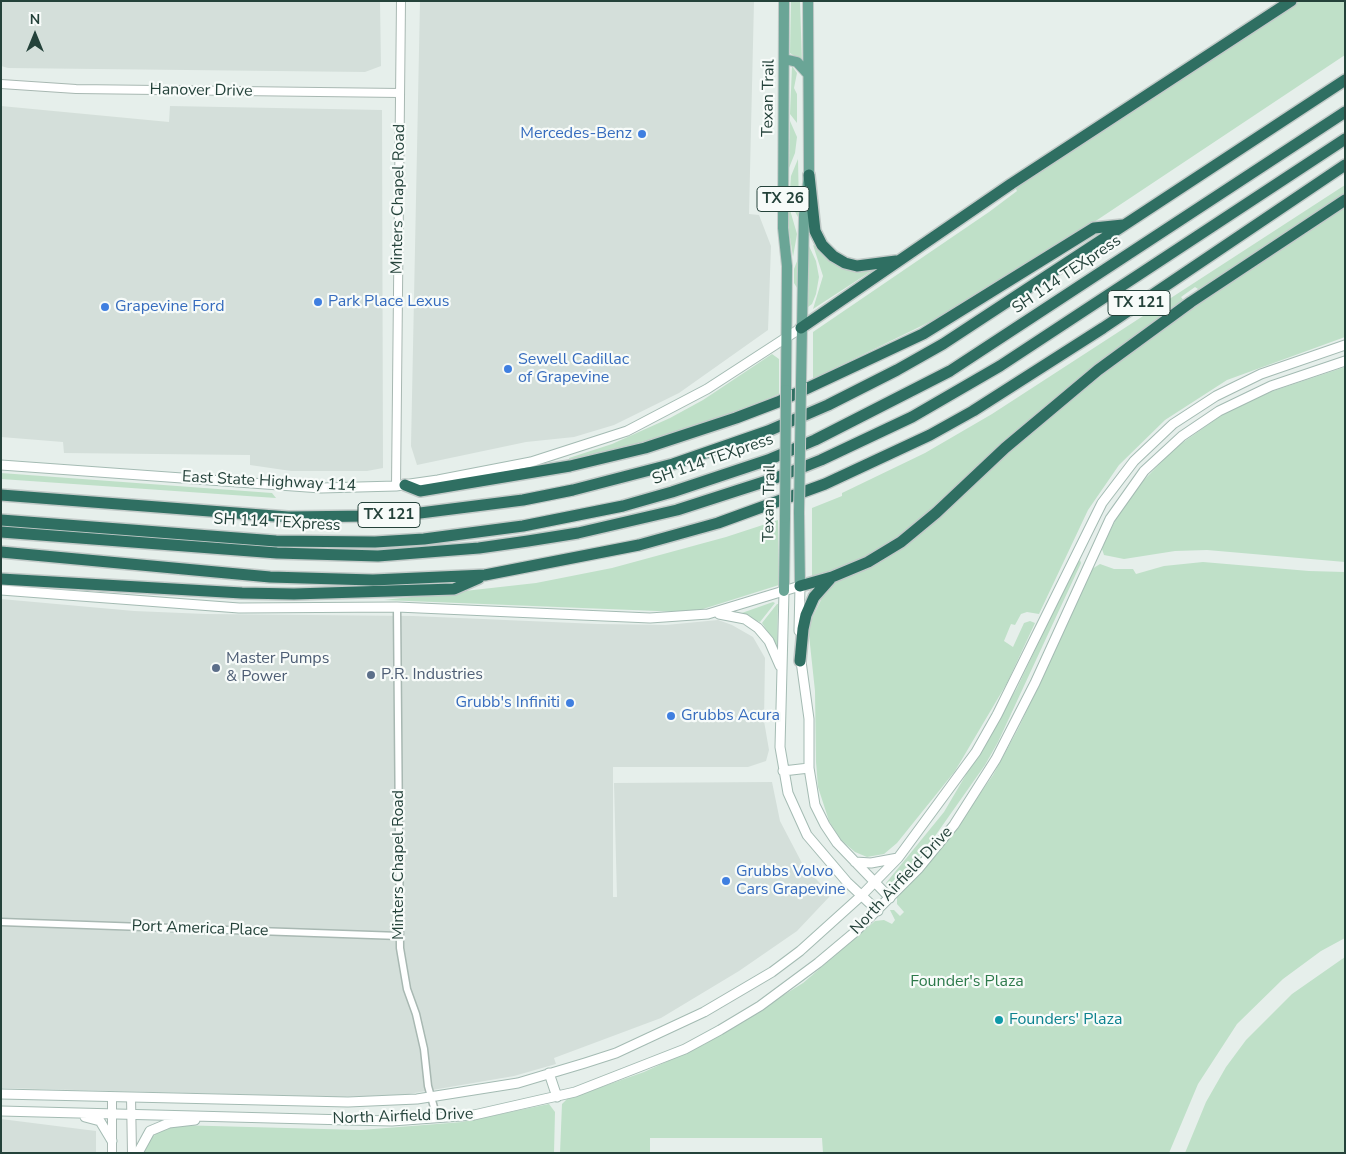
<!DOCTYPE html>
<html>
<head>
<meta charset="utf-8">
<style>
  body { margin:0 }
  #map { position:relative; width:1346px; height:1154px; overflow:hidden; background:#e6efeb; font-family:"Nunito Sans",sans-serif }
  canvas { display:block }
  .frame { position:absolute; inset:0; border:2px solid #24423a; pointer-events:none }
  .north { position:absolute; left:10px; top:10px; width:50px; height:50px; -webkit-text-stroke:4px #f7fbf9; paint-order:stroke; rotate:0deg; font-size:14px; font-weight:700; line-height:20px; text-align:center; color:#24423a }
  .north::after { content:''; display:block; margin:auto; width:18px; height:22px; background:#24423a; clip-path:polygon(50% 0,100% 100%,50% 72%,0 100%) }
</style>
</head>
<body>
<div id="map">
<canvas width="1346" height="1154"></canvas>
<div class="frame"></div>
<div class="north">N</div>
</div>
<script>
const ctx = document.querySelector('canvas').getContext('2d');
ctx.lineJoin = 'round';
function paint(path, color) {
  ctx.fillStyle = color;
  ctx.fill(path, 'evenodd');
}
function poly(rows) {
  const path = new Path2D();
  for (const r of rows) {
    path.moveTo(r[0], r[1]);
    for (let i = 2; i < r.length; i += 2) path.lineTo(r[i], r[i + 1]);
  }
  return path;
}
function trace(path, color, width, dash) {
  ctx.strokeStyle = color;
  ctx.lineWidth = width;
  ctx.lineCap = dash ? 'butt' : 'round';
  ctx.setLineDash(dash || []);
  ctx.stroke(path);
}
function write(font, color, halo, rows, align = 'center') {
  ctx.font = font + ' "Nunito Sans",sans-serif';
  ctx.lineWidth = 4.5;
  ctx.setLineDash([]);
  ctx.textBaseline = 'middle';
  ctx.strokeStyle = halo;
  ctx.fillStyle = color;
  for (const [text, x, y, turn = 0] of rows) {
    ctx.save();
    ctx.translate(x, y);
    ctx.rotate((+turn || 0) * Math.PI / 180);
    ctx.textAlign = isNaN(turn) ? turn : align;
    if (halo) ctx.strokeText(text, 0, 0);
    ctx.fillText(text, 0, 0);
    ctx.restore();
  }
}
const built = poly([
  [1,1,380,1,381,66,365,72,8,68,1,66],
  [420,1,754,1,749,214,759,215,771,246,768,330,679,393,614,425,574,437,526,442,417,465,411,446],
  [1,106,169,122,170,106,382,110,383,468,367,471,291,471,250,465,250,455,64,453,63,442,1,437],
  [1,599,134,611,206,614,413,616,598,624,666,625,718,620,732,625,753,637,765,658,764,721,769,750,766,761,748,767,613,767,613,897,617,897,614,783,772,782,780,821,803,865,831,895,797,931,739,971,661,1018,554,1058,556,1064,514,1076,403,1095,335,1097,1,1088],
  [1,1119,96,1131,96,1153,1,1153]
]);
const green = poly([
  [791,1,800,1,802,64,800,60,790,53],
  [1298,1,1345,1,1345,55,1025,268,958,308,813,379,813,332,989,212,1017,191,1014,185],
  [792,66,797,73,794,88,797,94,797,123,790,114],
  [790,121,797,137,795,153,789,168],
  [798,159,799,209,799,219,792,206,790,190,791,176],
  [1345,185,1345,196,1201,291,1195,287,1181,297,1185,302,925,517,893,542,846,566,812,578,812,508,842,496,842,493,925,453,992,414],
  [788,203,797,234,793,257,788,224],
  [1345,206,1345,337,1227,380,1165,420,1119,465,1088,510,1039,614,1027,612,1021,614,1015,625,1011,624,1004,641,1013,647,1024,623,1030,621,1035,623,1007,683,955,771,897,843,884,854,867,857,855,852,841,840,829,821,818,787,816,762,815,691,809,635,810,622,821,600,819,598,828,586,959,497,1046,419,1163,328],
  [813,245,873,269,873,270,813,309,823,276],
  [809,246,816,261,819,277,816,294,812,304,808,307],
  [799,256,799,291,794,283,794,269],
  [772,354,779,359,779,394,735,413,625,449,569,461,569,458,612,444,670,418,703,400],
  [1345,367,1345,562,1207,550,1175,551,1124,559,1104,555,1102,549,1105,541,1118,515,1143,481,1175,448,1219,417,1244,403,1270,392],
  [1,473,272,493,276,498,1,479],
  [778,520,779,585,703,609,682,612,384,600,536,583,612,568,726,537],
  [1080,560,1081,563,998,742,985,765,928,846,910,867,887,886,886,883,944,812,1017,688,1075,565],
  [1203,562,1309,571,1345,572,1345,938,1321,951,1283,979,1237,1024,1198,1084,1169,1153,823,1153,822,1138,650,1138,650,1153,560,1153,562,1104,567,1099,644,1072,705,1044,803,983,875,921,884,920,892,924,895,920,890,910,894,910,900,916,904,912,897,904,897,895,954,831,993,775,1019,727,1092,569,1100,564,1114,569,1133,569,1136,574,1164,566],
  [773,602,775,603,760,622,739,614],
  [777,604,778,604,777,646,762,623],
  [1345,957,1345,1153,1185,1153,1206,1102,1226,1067,1246,1040,1292,994],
  [549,1104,555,1112,554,1153,142,1153,147,1142,160,1130,175,1125,361,1130,462,1122]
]);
const minor = poly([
  [397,607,400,948,407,989,416,1014,424,1049,428,1086,437,1118],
  [1,922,400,936]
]);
const tertiary = poly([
  [1,84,76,89,400,93],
  [396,486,401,1],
  [112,1097,112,1153],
  [131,1097,132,1153]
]);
const secondary = poly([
  [1,465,321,488,396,486,438,480,531,462,627,431,707,389,801,328],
  [1,590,239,608,397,607,650,618,708,614,800,586,799,631],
  [784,591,780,747,788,793,807,835,847,882,878,911],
  [719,614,745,619,758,628,769,641,780,666],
  [800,654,809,719,809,768,815,805,825,825,837,843,890,898],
  [783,771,809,768],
  [855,862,871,863,898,858],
  [549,1073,557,1097],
  [1,1094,348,1102,417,1099,518,1083,585,1063,616,1053,704,1012,772,972,800,951,861,896,898,858,976,752,997,715,1102,503,1134,461,1173,424,1216,396,1261,374,1345,345],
  [1,1111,348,1120,392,1121,474,1115,575,1092,685,1049,720,1030,760,1006,818,963,855,932,919,868,954,825,996,759,1035,683,1110,519,1144,471,1182,436,1219,411,1271,386,1345,361],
  [85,1117,100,1121,112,1141],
  [138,1153,150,1131,169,1123,195,1120]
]);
const primary = poly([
  [784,1,783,228,787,266,786,390],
  [784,59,797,62,808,74],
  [801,383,804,215,809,175,808,1],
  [799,512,800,586],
  [784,591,785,518]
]);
const motorway = poly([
  [809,175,815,231,822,245,833,256,845,263,857,266,896,261],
  [801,328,1011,184,1291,1],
  [405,485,420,491,570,466,645,448,736,418,778,402,923,334,1094,228,1123,225],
  [1,495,288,517,368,516,420,513,523,500,573,490,673,464,768,431,828,405,897,370,943,344,1345,80],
  [1,520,276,541,375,542,424,539,523,526,623,506,672,492,768,460,815,440,950,371,1345,112],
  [1,532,277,553,378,556,479,548,528,541,578,533,677,510,773,479,821,460,912,417,1000,366,1345,139],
  [1,552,270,577,373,580,485,575,639,545,718,523,825,484,930,435,973,411,1103,328,1345,165],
  [1,579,242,593,294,594,454,589,479,578],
  [800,586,832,577,868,562,901,542,936,513,1005,448,1098,370,1191,302,1345,200],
  [800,661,803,629,806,615,814,597,830,579]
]);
const primaryBridge = poly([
  [799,512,801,383],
  [785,518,786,390]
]);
const markers = [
  [642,134,5,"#3f7fe0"],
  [318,302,5,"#3f7fe0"],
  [105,307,5,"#3f7fe0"],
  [508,369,5,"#3f7fe0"],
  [216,668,5,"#5c6f8a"],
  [371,675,5,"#5c6f8a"],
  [570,703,5,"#3f7fe0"],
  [671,716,5,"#3f7fe0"],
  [726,881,5,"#3f7fe0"],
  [999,1020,5,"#0f9aa8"]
];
const shields = [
  [783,199,52],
  [1139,303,62],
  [389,515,62]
];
const shieldNames = [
  ["TX 26",783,199],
  ["TX 121",1139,303],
  ["TX 121",389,515]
];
const streetNames = [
  ["Hanover Drive",201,91,1],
  ["Texan Trail",769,98,-89],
  ["Minters Chapel Road",399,199,-89],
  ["SH 114 TEXpress",1067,275,-34],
  ["SH 114 TEXpress",713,460,-19],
  ["East State Highway 114",269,482,3],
  ["Texan Trail",770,503,-89],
  ["SH 114 TEXpress",277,523,3],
  ["Minters Chapel Road",399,865,-90],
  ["North Airfield Drive",902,881,-47],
  ["Port America Place",200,929,2],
  ["North Airfield Drive",403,1117,-2]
];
const shopNames = [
  ["Mercedes-Benz",632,134,"right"],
  ["Park Place Lexus",328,302],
  ["Grapevine Ford",115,307],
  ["Sewell Cadillac",518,360],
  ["of Grapevine",518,378],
  ["Grubb's Infiniti",560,703,"right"],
  ["Grubbs Acura",681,716],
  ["Grubbs Volvo",736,872],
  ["Cars Grapevine",736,890]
];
const serviceNames = [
  ["Master Pumps",226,659],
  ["& Power",226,677],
  ["P.R. Industries",381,675]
];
const parkNames = [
  ["Founder's Plaza",967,982]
];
const cultureNames = [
  ["Founders' Plaza",1009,1020]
];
paint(built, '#d4dfda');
paint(green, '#bfe0c8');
trace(minor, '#a8b8b2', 9);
trace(tertiary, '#a8b8b2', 10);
trace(secondary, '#a4bbb3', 11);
trace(primary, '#c2cac8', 12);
trace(motorway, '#c2cac8', 14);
trace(minor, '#fff', 6);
trace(tertiary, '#fff', 8);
trace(secondary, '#fff', 9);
trace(primary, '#6aa596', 10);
trace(motorway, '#2f6f62', 11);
trace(primaryBridge, '#c2cac8', 12, []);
trace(primaryBridge, '#6aa596', 10);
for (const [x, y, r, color] of markers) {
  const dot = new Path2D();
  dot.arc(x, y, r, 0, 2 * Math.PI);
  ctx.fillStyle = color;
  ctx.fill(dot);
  trace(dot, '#f7fbf9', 2);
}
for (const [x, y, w] of shields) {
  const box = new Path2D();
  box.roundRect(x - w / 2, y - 12.5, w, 25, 4);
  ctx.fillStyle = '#f7fbf9';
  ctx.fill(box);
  trace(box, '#24423a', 1);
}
write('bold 15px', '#24423a', null, shieldNames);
write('16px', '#24423a', '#f7fbf9', streetNames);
write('16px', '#366cbe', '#f7fbf9', shopNames, 'left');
write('16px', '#4e5e75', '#f7fbf9', serviceNames, 'left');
write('16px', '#2d7a4b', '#f7fbf9', parkNames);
write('16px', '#0d838f', '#f7fbf9', cultureNames, 'left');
</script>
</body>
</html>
